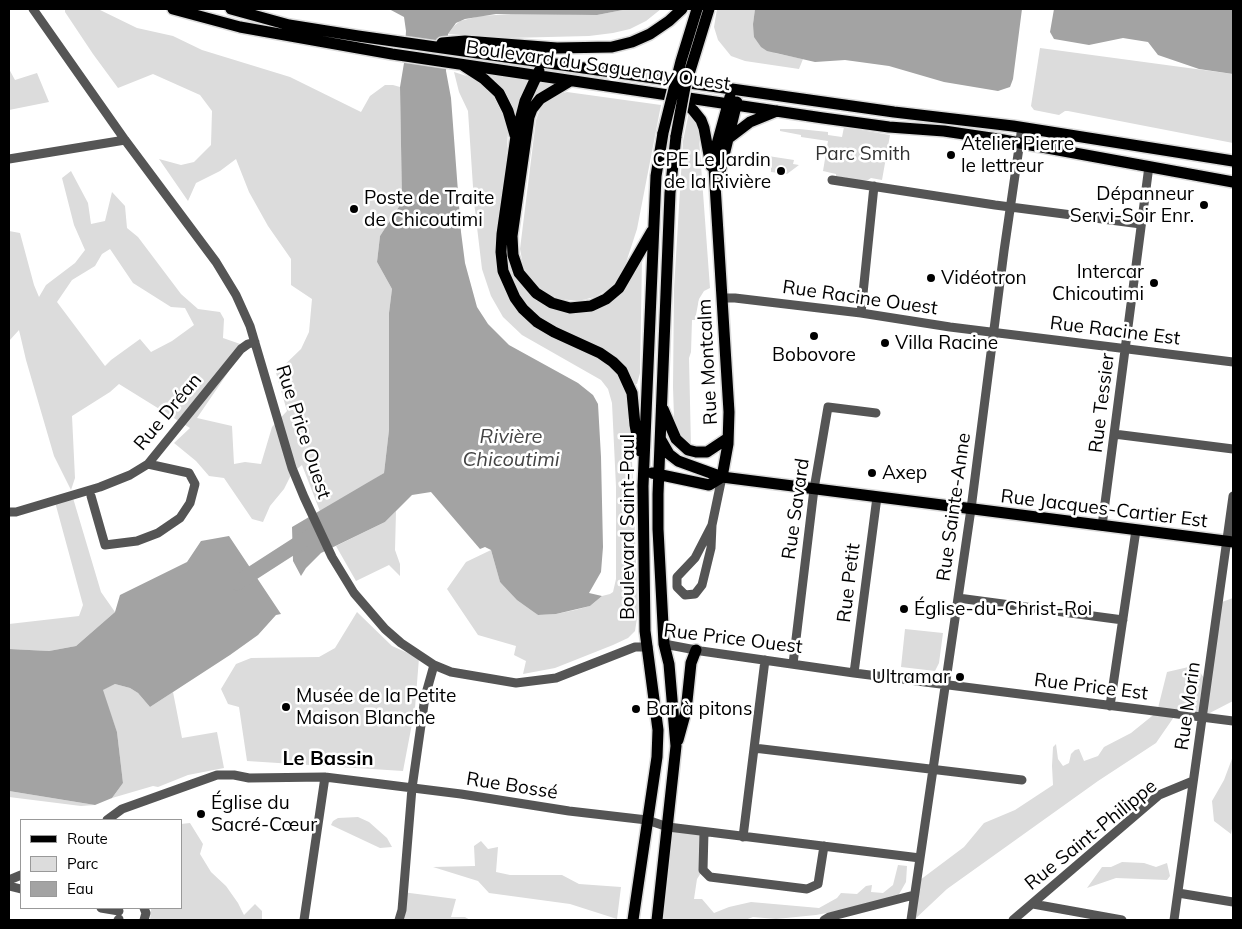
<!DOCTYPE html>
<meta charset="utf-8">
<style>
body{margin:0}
#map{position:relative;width:1242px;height:929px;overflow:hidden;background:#fff;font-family:Mulish,sans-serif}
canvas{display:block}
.frame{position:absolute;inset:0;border:10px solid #000;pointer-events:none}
.legend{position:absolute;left:20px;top:819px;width:162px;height:90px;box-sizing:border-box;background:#fff;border:1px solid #999;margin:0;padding:6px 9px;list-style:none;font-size:15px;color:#000}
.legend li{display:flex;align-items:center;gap:10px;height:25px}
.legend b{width:25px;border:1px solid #999}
</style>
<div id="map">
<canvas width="1242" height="929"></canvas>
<div class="frame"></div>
<ul class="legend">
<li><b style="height:6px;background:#000"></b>Route</li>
<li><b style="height:14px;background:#dcdcdc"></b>Parc</li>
<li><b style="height:14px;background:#a3a3a3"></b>Eau</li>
</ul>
</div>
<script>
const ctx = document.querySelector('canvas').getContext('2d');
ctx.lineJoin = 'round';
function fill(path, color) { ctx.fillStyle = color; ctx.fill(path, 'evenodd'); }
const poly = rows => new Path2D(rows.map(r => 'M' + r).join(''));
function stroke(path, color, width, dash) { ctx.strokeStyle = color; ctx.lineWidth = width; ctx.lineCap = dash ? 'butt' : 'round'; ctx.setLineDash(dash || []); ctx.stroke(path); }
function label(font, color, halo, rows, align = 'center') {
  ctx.font = font + ' Mulish,sans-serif'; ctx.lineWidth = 5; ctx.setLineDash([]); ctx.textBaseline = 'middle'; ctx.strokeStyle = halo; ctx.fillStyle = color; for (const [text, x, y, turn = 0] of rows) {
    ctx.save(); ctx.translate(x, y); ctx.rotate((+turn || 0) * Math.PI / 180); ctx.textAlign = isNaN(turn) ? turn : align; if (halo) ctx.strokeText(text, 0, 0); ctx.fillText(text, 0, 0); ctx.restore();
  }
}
fill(poly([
 [65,9,98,9,137,28,173,36,202,50,290,77,361,112,370,96,385,85,393,85,400,87,402,202,380,236,377,262,392,289,389,313,389,430,384,473,354,492,323,519,302,465,292,473,284,489,270,506,263,522,252,519,224,478,209,476,196,461,174,443,190,428,119,384,110,392,72,416,75,478,71,490,54,456,26,360,19,330,9,341,9,231,20,233,34,285,39,297,46,285,75,263,85,250,74,225,62,178,71,171,88,203,91,224,105,221,112,192,125,206,127,228,138,237,181,294,198,309,220,312,224,319,223,338,246,346,197,418,232,426,234,464,245,462,261,464,272,427,287,411,276,373,301,349,309,332,312,299,291,285,291,259,268,226,249,192,236,159,220,171,196,183,188,201,159,159,181,165,194,162,211,145,212,111,200,95,153,74,118,88,93,54,65,12],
 [110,249,133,283,171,307,185,308,194,325,172,341,151,352,140,339,111,360,105,366,57,302,72,280,95,266,102,254],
 [628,9,661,9,646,21,630,29,613,33,589,36,507,38,448,34,454,26,460,21,480,16,527,13,597,15],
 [717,9,755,9,753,24,775,53,803,59,799,69,745,61,731,56,718,40,714,27],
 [1040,48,1233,74,1233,143,1068,111,1065,111,1059,115,1034,110,1031,106],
 [9,69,15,80,37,73,49,102,9,110],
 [454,72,473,78,488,88,502,105,508,130,500,277,508,296,514,305,609,363,623,381,630,410,638,612,635,631,628,638,613,645,555,668,523,674,526,661,514,655,516,646,478,635,447,589,466,562,491,550,500,582,538,615,556,614,575,610,590,606,602,596,610,594,613,592,616,579,616,487,612,403,608,389,601,380,522,335,503,317,491,296,482,269,474,202,468,111,459,92],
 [492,75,528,81,516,115,507,94,491,76],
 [539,81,553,83,552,86,537,97,508,239,515,277,527,293,535,299,550,308,609,302,623,291,642,259,640,373,637,384,635,384,625,367,561,331,532,312,517,294,507,270,505,254,524,117],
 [567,92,661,105,637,229,622,275,610,288,595,297,578,301,560,299,545,292,533,281,527,273,523,265,520,249,536,120,540,109,547,101,556,95],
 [689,112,697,121,702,137,699,138,710,288,704,291,699,299,695,320,692,320,691,352,689,358,691,447,686,444,676,428,674,418,673,387,674,289,683,141],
 [844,127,890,135,882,180,871,178,868,180,862,181,836,176,836,174,823,171,828,141,801,137,801,135,780,131,780,129,799,129,828,132,828,135,842,137],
 [768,156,794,160,793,164,799,165,787,174,771,172,771,167,767,166],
 [73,498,101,592,115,612,76,646,49,651,9,649,9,624,79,616,83,605,55,502],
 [396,511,395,550,400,564,400,576,389,565,356,581,336,546,385,522],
 [1233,598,1233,701,1202,717,1176,714,1156,743,1098,781,947,889,914,920,920,880,964,847,984,823,1015,810,1053,785,1052,766,1053,747,1056,744,1058,759,1063,766,1069,763,1071,754,1075,750,1079,749,1084,761,1098,756,1104,747,1131,733,1157,712,1167,672,1197,665,1199,671,1207,682,1222,602],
 [357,612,392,646,419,658,415,708,403,771,247,761,239,707,228,704,221,689,236,664,251,658,319,657,335,648],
 [905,629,943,633,939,663,935,671,901,667],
 [115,684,130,688,138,693,150,707,173,692,182,738,217,732,224,768,188,775,158,787,153,786,112,798,123,783,117,732,102,690],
 [1233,756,1233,823,1231,834,1214,821,1212,801,1224,780],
 [9,791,95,805,81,806,9,797],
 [358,817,369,822,387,838,392,847,380,848,331,825,333,821,338,818],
 [190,823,203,844,200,854,211,872,226,886,238,903,244,915,255,904,262,911,262,920,150,920,151,908,181,908,181,824],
 [668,827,704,832,703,870,697,879,694,899,702,899,714,913,729,907,751,902,819,908,837,898,841,893,857,894,866,886,872,885,871,892,883,893,893,885,898,865,907,866,906,882,898,896,864,906,816,915,776,919,753,917,745,920,657,920],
 [481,841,488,849,498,847,496,872,510,875,562,875,579,884,621,887,617,919,570,904,489,893,478,881,433,867,475,866,474,846],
 [1122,862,1144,863,1156,867,1167,863,1170,876,1167,880,1116,878,1087,888,1102,867,1111,867],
 [402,892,456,899,451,917,465,917,470,920,399,920]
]), '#dcdcdc');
fill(poly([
 [389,9,628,9,597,15,496,14,465,19,456,23,448,34,446,71,451,98,461,232,465,263,477,307,488,324,509,345,578,383,593,395,598,404,601,457,603,547,601,572,589,593,602,596,590,606,556,614,538,615,517,600,500,582,491,550,485,547,480,549,431,492,412,495,385,522,321,553,306,568,301,576,293,561,292,527,384,473,389,430,389,313,392,289,377,262,380,236,402,202,400,87,404,63,406,31,404,17],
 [755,9,1022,9,1013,79,1010,87,998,91,944,82,889,66,845,60,815,62,767,51,761,47,754,37,753,24],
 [1054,9,1233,9,1233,74,1199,69,1158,55,1148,42,1123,38,1089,45,1054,39,1050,32],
 [229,536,281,614,276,615,258,635,230,655,150,707,138,693,130,688,115,684,103,690,117,732,123,783,112,798,95,805,9,791,9,649,49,651,76,646,115,612,120,595,187,562,201,541]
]), '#a3a3a3');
stroke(poly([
 [237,583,310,536]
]), '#a3a3a3', 15);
const major = poly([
 [173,9,240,27,392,54,823,118,889,127,944,131,998,139,1233,182],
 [231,9,289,25,358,36,894,112,1013,126,1233,161],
 [442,43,465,41,557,48,612,47,632,42,650,34,669,21,682,9],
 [464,66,484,79,499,93,508,111,515,135],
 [539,71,525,101,516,136,502,234,501,252,503,271,515,298,523,309,537,322,554,332,600,353,613,362,622,371,632,393,635,425,640,451],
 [570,81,540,99,532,109,529,117,512,236,513,255,519,273,536,293,552,303,570,308,591,306,606,299,619,288,652,231],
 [676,97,693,110,701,120,704,128,711,166],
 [729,138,750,122,777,111],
 [719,176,737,102],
 [663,409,676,439,688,450,696,452,707,452,728,438],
 [661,440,669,454,678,461,722,477,1233,542],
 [652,473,709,485,722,477],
 [722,477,728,444,729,412,714,168,717,144,730,97],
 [678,740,686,711,691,663,696,650],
 [633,920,657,757,658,730,645,631,643,486,656,176,663,133],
 [657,920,676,746,669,664,664,644,658,529,658,494,670,193,676,136]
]);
stroke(major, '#dbdbdb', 14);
stroke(poly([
 [33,9,125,140,216,262,236,295,250,326,292,468,304,497,332,557,354,593,385,629,401,643,434,665,451,672,516,683,556,678,635,647,648,647],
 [9,159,125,140],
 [832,180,995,205,1141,224],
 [723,298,735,298,861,313,950,327,1233,362],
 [861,313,874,186],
 [1114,434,1233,449],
 [91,496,105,545,137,541,158,533,180,518,190,503,195,484,189,473,148,464],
 [9,512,16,512,100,487,130,475,148,464,241,349,248,344,255,342],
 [712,525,695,558,677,577,677,587,685,595,695,594,702,585,711,548,712,525,722,477],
 [1102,526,1149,166],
 [958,598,1123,620],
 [664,644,701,651,854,673,1233,721],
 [793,664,814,489,828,407,876,413],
 [854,673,877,497],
 [1110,706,1136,530],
 [754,748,1022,780],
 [107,820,122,809,217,775,234,775,249,778,325,777,461,794,569,811,647,820,668,827,920,858],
 [704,832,703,870,710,877,807,889,818,884,824,846],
 [743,837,765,660],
 [9,880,21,875],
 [9,886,21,889],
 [1178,893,1233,902],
 [1033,904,1122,920],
 [101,908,119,911],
 [118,920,119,919],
 [144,920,146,913,144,908],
 [304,920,325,777],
 [399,920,402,910,412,788,425,697,434,665],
 [824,920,829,917,914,895],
 [911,920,971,509,1004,251,1022,127],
 [1013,920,1159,795,1193,781],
 [1174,920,1233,496]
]), '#555', 9);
stroke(major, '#000', 11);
const majorBridge = poly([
 [663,133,681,61,697,9],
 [676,136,685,87,709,9]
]);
stroke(majorBridge, '#dbdbdb', 14, []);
stroke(majorBridge, '#000', 11);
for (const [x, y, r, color] of [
 [951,155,5,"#000"],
 [781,171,5,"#000"],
 [1204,205,5,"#000"],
 [354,209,5,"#000"],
 [931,278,5,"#000"],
 [1154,283,5,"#000"],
 [814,336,5,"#000"],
 [885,343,5,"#000"],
 [872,473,5,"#000"],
 [904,609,5,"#000"],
 [960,677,5,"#000"],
 [286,707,5,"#000"],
 [636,709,5,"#000"],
 [201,814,5,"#000"]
]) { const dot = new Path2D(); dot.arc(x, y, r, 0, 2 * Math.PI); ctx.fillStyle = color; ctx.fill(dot); stroke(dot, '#fff', 2); }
label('19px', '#000', '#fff', [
 ["Boulevard du Saguenay Ouest",598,66,8],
 ["Rue Racine Ouest",860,298,8],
 ["Rue Racine Est",1115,331,7],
 ["Rue Montcalm",708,362,-93],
 ["Rue Tessier",1102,403,-83],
 ["Rue Dréan",168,412,-50],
 ["Rue Price Ouest",303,432,72],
 ["Rue Sainte-Anne",954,507,-82],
 ["Rue Savard",796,509,-82],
 ["Rue Jacques-Cartier Est",1104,509,7],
 ["Boulevard Saint-Paul",628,527,-90],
 ["Rue Petit",849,583,-83],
 ["Rue Price Ouest",733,639,7],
 ["Rue Price Est",1091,687,7],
 ["Rue Morin",1188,706,-82],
 ["Rue Bossé",512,786,9],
 ["Rue Saint-Philippe",1091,835,-39]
]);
label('19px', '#000', '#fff', [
 ["Atelier Pierre",961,144],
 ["le lettreur",961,166],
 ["CPE Le Jardin",771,160,"right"],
 ["de la Rivière",771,182,"right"],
 ["Dépanneur",1194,194,"right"],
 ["Servi-Soir Enr.",1194,216,"right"],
 ["Poste de Traite",364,198],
 ["de Chicoutimi",364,220],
 ["Intercar",1144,272,"right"],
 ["Chicoutimi",1144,294,"right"],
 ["Vidéotron",941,278],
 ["Villa Racine",895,343],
 ["Bobovore",814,355,"center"],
 ["Axep",882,473],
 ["Église-du-Christ-Roi",914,609],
 ["Ultramar",950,677,"right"],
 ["Musée de la Petite",296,696],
 ["Maison Blanche",296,718],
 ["Bar à pitons",646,709],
 ["Église du",211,803],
 ["Sacré-Cœur",211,825]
], 'left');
label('19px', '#333', '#fff', [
 ["Parc Smith",863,154]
]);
label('italic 20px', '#444', '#fff', [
 ["Rivière",511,437],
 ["Chicoutimi",511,460]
]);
label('bold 20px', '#000', '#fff', [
 ["Le Bassin",328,759]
]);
</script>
